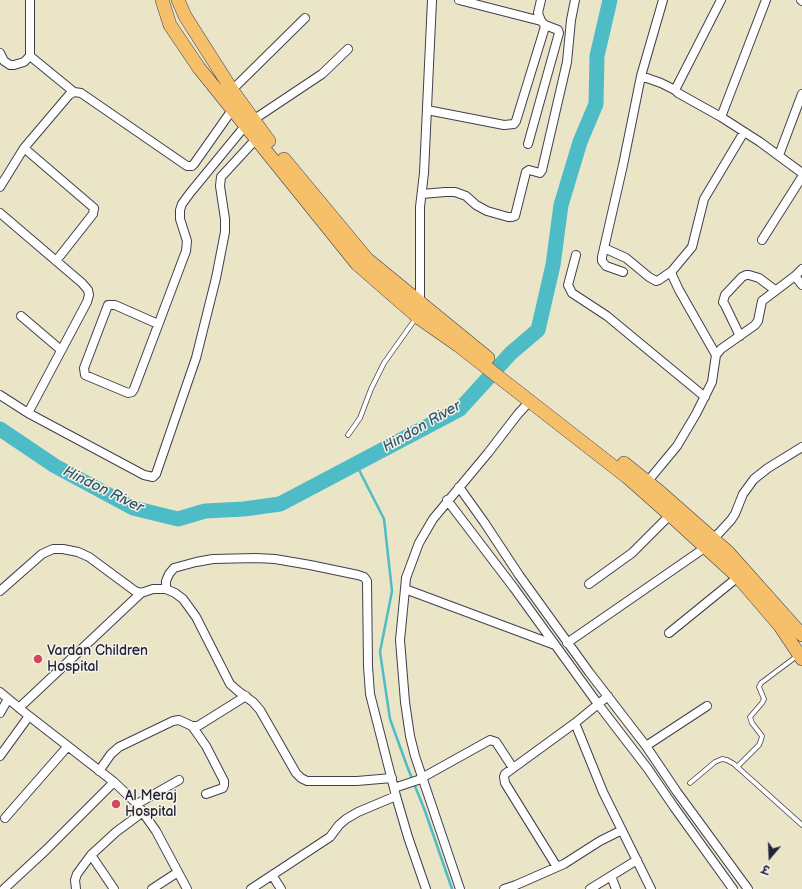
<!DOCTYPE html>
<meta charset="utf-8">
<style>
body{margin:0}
#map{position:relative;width:802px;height:889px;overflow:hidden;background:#ebe5c8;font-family:"Balsamiq Sans","Playpen Sans Deva",sans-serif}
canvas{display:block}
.north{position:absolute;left:750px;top:837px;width:40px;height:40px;-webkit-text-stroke:3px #f7f3e8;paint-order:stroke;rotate:199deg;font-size:11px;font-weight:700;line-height:16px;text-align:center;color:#22223b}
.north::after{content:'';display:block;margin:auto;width:14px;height:18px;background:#22223b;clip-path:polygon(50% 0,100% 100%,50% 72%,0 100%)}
</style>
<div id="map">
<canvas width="802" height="889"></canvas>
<div class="north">उ</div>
</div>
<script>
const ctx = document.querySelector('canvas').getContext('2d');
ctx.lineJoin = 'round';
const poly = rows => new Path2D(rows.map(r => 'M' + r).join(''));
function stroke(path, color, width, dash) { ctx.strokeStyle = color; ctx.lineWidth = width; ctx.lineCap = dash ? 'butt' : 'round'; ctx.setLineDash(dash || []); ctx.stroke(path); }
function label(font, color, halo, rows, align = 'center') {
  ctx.font = font + ' "Balsamiq Sans",sans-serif'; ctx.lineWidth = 3; ctx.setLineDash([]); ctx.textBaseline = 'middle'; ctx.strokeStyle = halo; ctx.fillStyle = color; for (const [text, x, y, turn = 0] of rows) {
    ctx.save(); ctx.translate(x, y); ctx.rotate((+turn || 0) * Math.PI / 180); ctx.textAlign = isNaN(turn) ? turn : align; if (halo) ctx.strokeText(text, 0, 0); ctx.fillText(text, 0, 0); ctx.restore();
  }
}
stroke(poly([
 [356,464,384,519,392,591,380,652,390,719,407,766,425,811,452,889]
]), '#4ebcc7', 2.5);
stroke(poly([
 [0,429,55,466,133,508,178,519,205,511,244,509,280,504,460,409,511,353,538,330,553,265,561,205,580,142,596,104,597,56,610,0]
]), '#4ebcc7', 15);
const lane = poly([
 [348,435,360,418,371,389,384,363,416,318],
 [737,767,759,745,761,740,762,736,752,723,750,717,762,703,764,699,759,687,761,683,797,656],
 [690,783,715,762,722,759,727,760,734,764,802,825]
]);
const street = poly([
 [459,0,541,21],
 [721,0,675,90,678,93,721,117,760,142,802,173],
 [801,0,802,1],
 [0,53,4,61,10,65,14,65,24,62,30,56,30,0],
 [30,56,74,92],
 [641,76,661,83,675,90],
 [232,90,305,18],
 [427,110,504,125,514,124,516,121,544,30,545,25,541,21,538,13,541,0],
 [721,117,766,0],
 [253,120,322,74,348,49],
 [528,144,559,33,558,30,545,25],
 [24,148,94,208,93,214,56,261],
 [779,155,802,94],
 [0,187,24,148,69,95,74,92,81,93,187,166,192,166,194,164,232,110],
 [422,194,445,192,455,192,466,196,476,205,487,211,508,217,512,217,515,216,526,172,529,170,540,173,542,170,567,62,571,20,575,0],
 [0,213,82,283,88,290,89,295,87,302,28,413],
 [762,240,802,177],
 [604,248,626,258,649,277,656,281,659,280,672,271],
 [576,255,568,285,572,293,607,316,705,397],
 [623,272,606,266,602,261,602,257,623,165,641,76,663,0],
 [795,276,802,285],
 [420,305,420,207,424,173,432,0],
 [21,316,61,350],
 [158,324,115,305,108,305,84,368,85,375,128,393,132,392,134,389,186,251,187,241,180,219,180,210,182,204,190,193,245,126],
 [740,336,725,305,723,302,725,295,742,277,746,275,749,275,759,278,775,290],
 [716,355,679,290,672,275,672,271,692,247,704,199,744,132],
 [0,395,28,413,144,475,153,477,156,474,196,358,216,278,225,232,225,219,220,186,221,177,256,139],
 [648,481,677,446,696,414,712,382,716,355,721,349,755,325,758,321,762,301,795,276,802,269],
 [459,487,484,522,519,575,589,672,646,746,677,792,748,889],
 [447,500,514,588,598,704,648,769,674,807,733,889],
 [589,584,632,553,670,515],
 [166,589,166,581,169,574,174,568,196,562,213,559,256,558,275,559,310,565,358,575,364,577,367,581,368,666,370,694,396,796,408,837,426,889],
 [405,589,555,645],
 [0,591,42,554,53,549,63,549,78,552,89,557,135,591,141,593,153,589,166,589,175,593,183,599,196,617,230,684,238,691,253,702,260,710,296,773,301,778,307,781,357,781,392,778],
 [669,633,738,577],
 [567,643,706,547,731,520,735,514,743,494,754,479,768,468,802,447],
 [0,692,29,716,114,782,137,804,156,831,187,889],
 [19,708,141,593],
 [0,713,8,699],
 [575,723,608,696],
 [192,726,206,746,224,781,224,785,223,788,206,794],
 [646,746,707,706],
 [0,756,29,716],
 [99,771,111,754,119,747,173,721,179,720,192,726,198,726,246,696],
 [394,788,418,780,490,740,496,742,513,768],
 [137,804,179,780],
 [5,818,68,746],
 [91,855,114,889],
 [557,867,505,783,504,777,505,774,575,723,603,792,651,889],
 [272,875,281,889],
 [611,876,616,889],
 [4,889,46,850,114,782],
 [76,889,75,880,77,874,91,855,116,832,143,812],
 [152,889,178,872],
 [251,889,330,837,339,825,346,819,358,812,396,796],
 [460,889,415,756,410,736,405,702,400,640,405,589,406,578,419,543,433,519,488,453,518,414,530,401],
 [504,889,516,885,564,864,600,841,622,830],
 [590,889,637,860]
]);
const primary = poly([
 [162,0,170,25,199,68,357,264,419,318,459,346,627,477,670,515,738,577,780,626,802,659],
 [178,0,185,16,232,90,269,141],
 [284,159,367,259,488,358],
 [624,463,660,492,728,552,802,635]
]);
stroke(lane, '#403f50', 5.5);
stroke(street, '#403f50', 10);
stroke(primary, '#403f50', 14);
stroke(lane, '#fff', 4);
stroke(street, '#fff', 8);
stroke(primary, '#f6c06b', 13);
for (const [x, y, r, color] of [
 [38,659,5,"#d1495b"],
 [116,804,5,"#d1495b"]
]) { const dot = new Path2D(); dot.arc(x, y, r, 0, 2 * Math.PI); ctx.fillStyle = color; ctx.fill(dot); stroke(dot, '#f7f3e8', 1.5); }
label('14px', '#22223b', '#f7f3e8', [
 ["Vardan Children",47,651],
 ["Hospital",47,667],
 ["Al Meraj",125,796],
 ["Hospital",125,812]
], 'left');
label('italic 15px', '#31586c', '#f7f3e8', [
 ["Hindon River",422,427,-30],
 ["Hindon River",103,490,26]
]);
</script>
